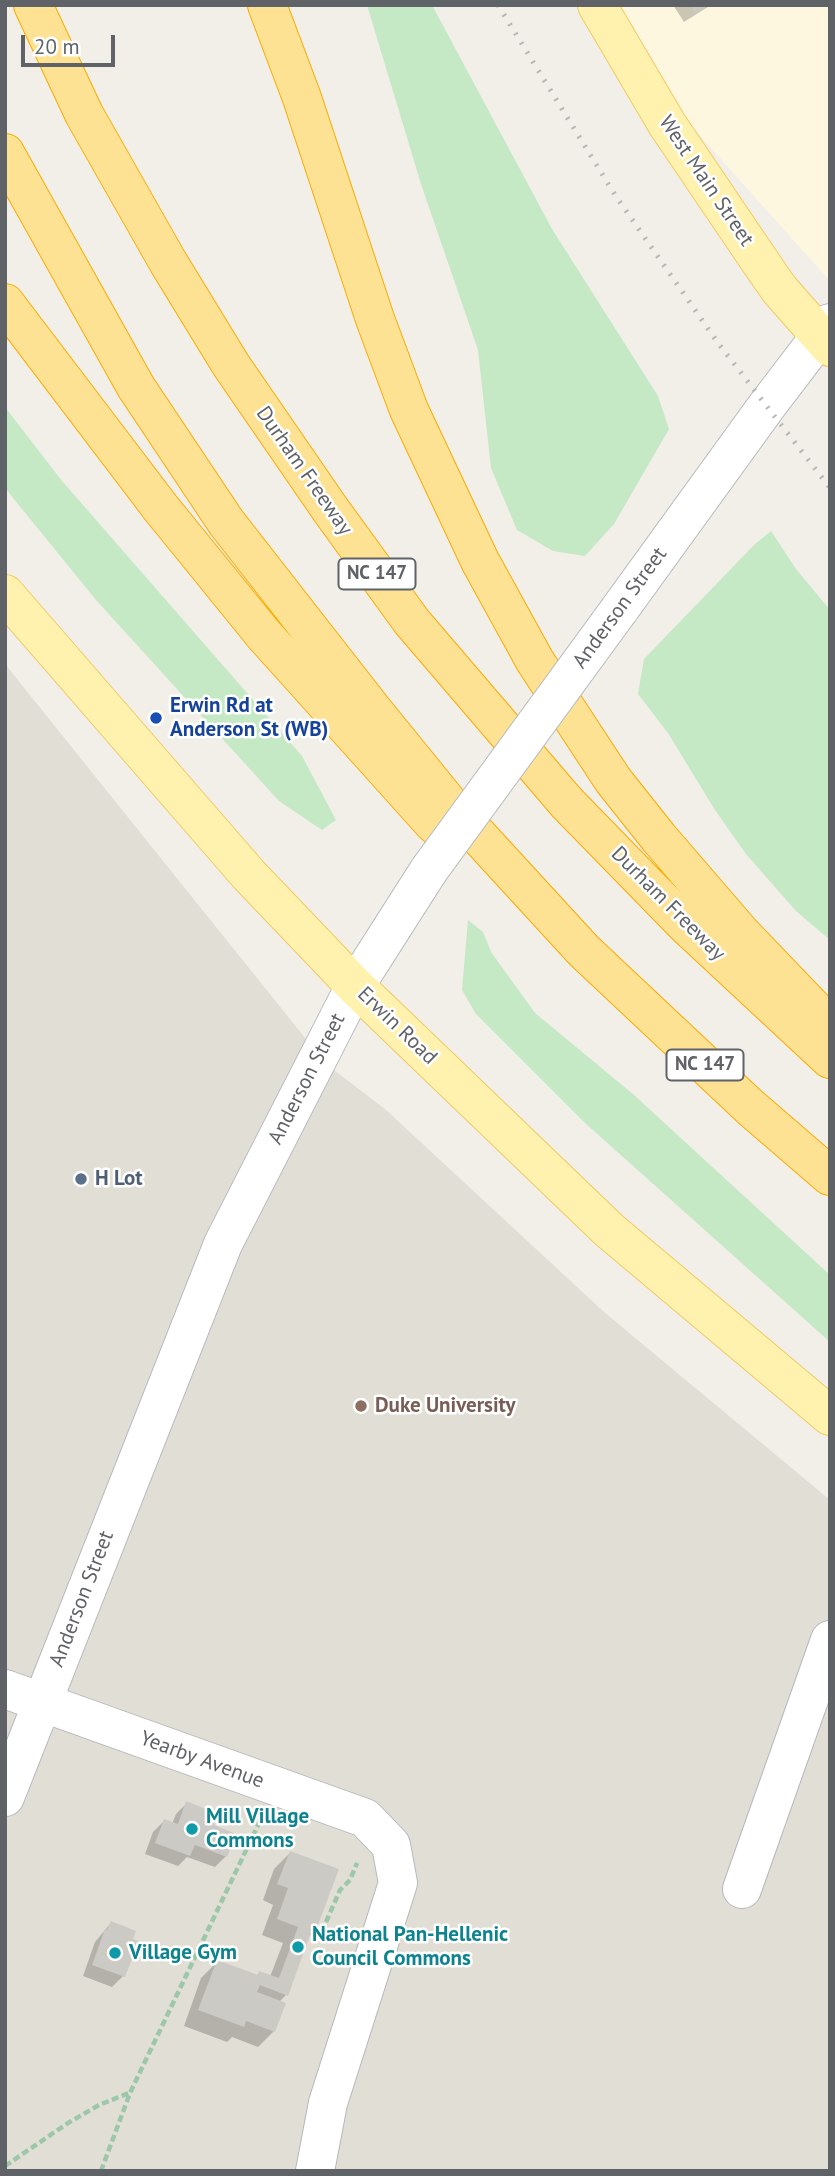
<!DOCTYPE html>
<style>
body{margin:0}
#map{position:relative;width:835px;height:2176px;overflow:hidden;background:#f1efe8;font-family:"PT Sans",sans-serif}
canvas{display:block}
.frame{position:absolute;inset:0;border:7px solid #5f6368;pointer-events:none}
.scale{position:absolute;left:21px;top:35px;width:94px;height:32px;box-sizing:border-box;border:4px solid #5f6368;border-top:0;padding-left:9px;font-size:21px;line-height:24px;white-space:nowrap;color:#5f6368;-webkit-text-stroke:5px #fff;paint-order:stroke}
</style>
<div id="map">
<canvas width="835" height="2176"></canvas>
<div class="frame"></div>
<div class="scale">20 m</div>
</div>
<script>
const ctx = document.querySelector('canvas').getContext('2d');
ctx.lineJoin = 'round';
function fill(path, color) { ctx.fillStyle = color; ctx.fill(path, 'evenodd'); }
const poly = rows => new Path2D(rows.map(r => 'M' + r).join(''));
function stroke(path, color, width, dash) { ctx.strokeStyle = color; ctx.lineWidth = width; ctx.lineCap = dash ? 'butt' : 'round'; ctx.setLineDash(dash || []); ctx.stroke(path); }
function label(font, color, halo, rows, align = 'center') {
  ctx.font = font + ' "PT Sans",sans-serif'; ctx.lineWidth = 5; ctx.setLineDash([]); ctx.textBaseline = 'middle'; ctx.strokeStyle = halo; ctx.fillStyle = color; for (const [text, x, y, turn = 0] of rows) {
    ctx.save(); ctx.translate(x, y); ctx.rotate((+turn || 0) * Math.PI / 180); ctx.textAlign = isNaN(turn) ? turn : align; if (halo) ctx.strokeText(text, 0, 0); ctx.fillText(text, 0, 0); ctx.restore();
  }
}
fill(poly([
 [601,5,830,5,830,281,627,54]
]), '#fef7e0');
fill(poly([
 [5,664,326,1064,385,1109,604,1312,830,1500,830,2171,5,2171]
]), '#e1ded6');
fill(poly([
 [367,5,432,5,552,229,658,396,669,429,614,524,585,556,553,551,517,530,491,468,478,350,421,184],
 [5,407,62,481,302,756,336,820,322,830,279,801,96,600,5,488],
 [771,531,796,569,830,610,830,940,796,911,746,854,715,810,668,733,638,694,644,659,754,545],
 [468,920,483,932,491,952,535,1013,634,1095,830,1275,830,1342,585,1123,476,1014,462,990]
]), '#c5e8c5');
fill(poly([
 [673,5,711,5,684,22],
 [187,1803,212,1826,226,1856,215,1867,187,1857,178,1866,145,1854,153,1832,164,1821,172,1824,176,1814],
 [290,1853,313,1932,307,1939,286,1995,279,2002,274,2031,258,2047,232,2037,227,2042,184,2026,201,1978,217,1962,256,1976,259,1973,270,1977,283,1943,262,1935,273,1905,263,1900,274,1869],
 [111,1923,123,1976,112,1987,83,1976,95,1942]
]), '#0003');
fill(poly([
 [690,5,707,5,695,13],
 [186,1801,218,1814,214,1825,236,1834,227,1857,195,1845,190,1856,155,1843,164,1819,178,1824],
 [290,1851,339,1869,315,1933,311,1932,288,1996,260,1985,257,1992,286,2003,275,2032,246,2021,244,2027,198,2010,217,1960,258,1975,259,1971,279,1978,298,1927,277,1919,288,1888,277,1884],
 [111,1921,136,1931,133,1939,139,1941,125,1977,92,1965,105,1929,107,1930]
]), '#cccac5');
const minor = poly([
 [619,610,766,407,830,323],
 [5,1689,365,1818,391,1845,398,1883,328,2103,315,2171],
 [5,1797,223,1244,355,986,429,870],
 [742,1889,830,1640]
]);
const major = poly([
 [597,5,667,124,759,260,779,289,830,347],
 [5,594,249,875,355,986,609,1230,830,1416]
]);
const highway = poly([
 [33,5,84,114,168,262,231,365,330,509,412,622,567,803,685,924,830,1059],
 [267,5,302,98,375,319,409,410,480,561,535,661,613,780,659,838,740,932,830,1026],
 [5,153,136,387,226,522,372,709,450,805,584,951,750,1107,830,1176],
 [5,303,160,507,264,635,433,823,446,834]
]);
stroke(minor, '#b5b8bc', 40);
stroke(major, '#f2c960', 40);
stroke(highway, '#f9ab00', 40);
stroke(poly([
 [326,1922,340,1890,350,1880,357,1863],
 [5,2166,68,2123,99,2105,129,2093],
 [101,2171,130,2093,261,1819]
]), '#9cc7a9', 4.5, [7, 3.5]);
stroke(minor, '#fff', 38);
stroke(major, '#fff2af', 38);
stroke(highway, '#fde293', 38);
stroke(poly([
 [498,5,615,195,718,343,830,488]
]), '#b6b7b8', 5, [2, 9]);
const minorBridge = poly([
 [429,870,619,610]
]);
stroke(minorBridge, '#b5b8bc', 40, []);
stroke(minorBridge, '#fff', 38);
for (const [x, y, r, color] of [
 [156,718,7,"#1a4fb4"],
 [81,1179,7,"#5c6f8a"],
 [361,1406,7,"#8d6e63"],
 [192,1829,7,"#0f9aa8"],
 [298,1947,7,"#0f9aa8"],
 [115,1953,7,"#0f9aa8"]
]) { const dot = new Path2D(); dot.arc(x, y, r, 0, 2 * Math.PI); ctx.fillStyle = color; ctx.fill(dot); stroke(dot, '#fff', 2.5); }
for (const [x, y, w] of [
 [377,574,77],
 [705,1065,77]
]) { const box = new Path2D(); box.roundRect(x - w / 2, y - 15.5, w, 31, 5); ctx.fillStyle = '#fff'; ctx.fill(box); stroke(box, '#5f6368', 2); }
label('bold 19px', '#5f6368', null, [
 ["NC 147",377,574],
 ["NC 147",705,1065]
]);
label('21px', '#5f6368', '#fff', [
 ["West Main Street",706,181,56],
 ["Durham Freeway",304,471,55],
 ["Anderson Street",620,608,-54],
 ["Durham Freeway",668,904,45],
 ["Erwin Road",397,1026,44],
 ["Anderson Street",307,1079,-63],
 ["Anderson Street",82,1599,-69],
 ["Yearby Avenue",202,1760,20]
]);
label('bold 21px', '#164399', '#fff', [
 ["Erwin Rd at",170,706],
 ["Anderson St (WB)",170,730]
], 'left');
label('bold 21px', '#4e5e75', '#fff', [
 ["H Lot",95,1179]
], 'left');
label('bold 21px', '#785e54', '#fff', [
 ["Duke University",375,1406]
], 'left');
label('bold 21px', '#0d838f', '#fff', [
 ["Mill Village",206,1817],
 ["Commons",206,1841],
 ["National Pan-Hellenic",312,1935],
 ["Council Commons",312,1959],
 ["Village Gym",129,1953]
], 'left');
</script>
